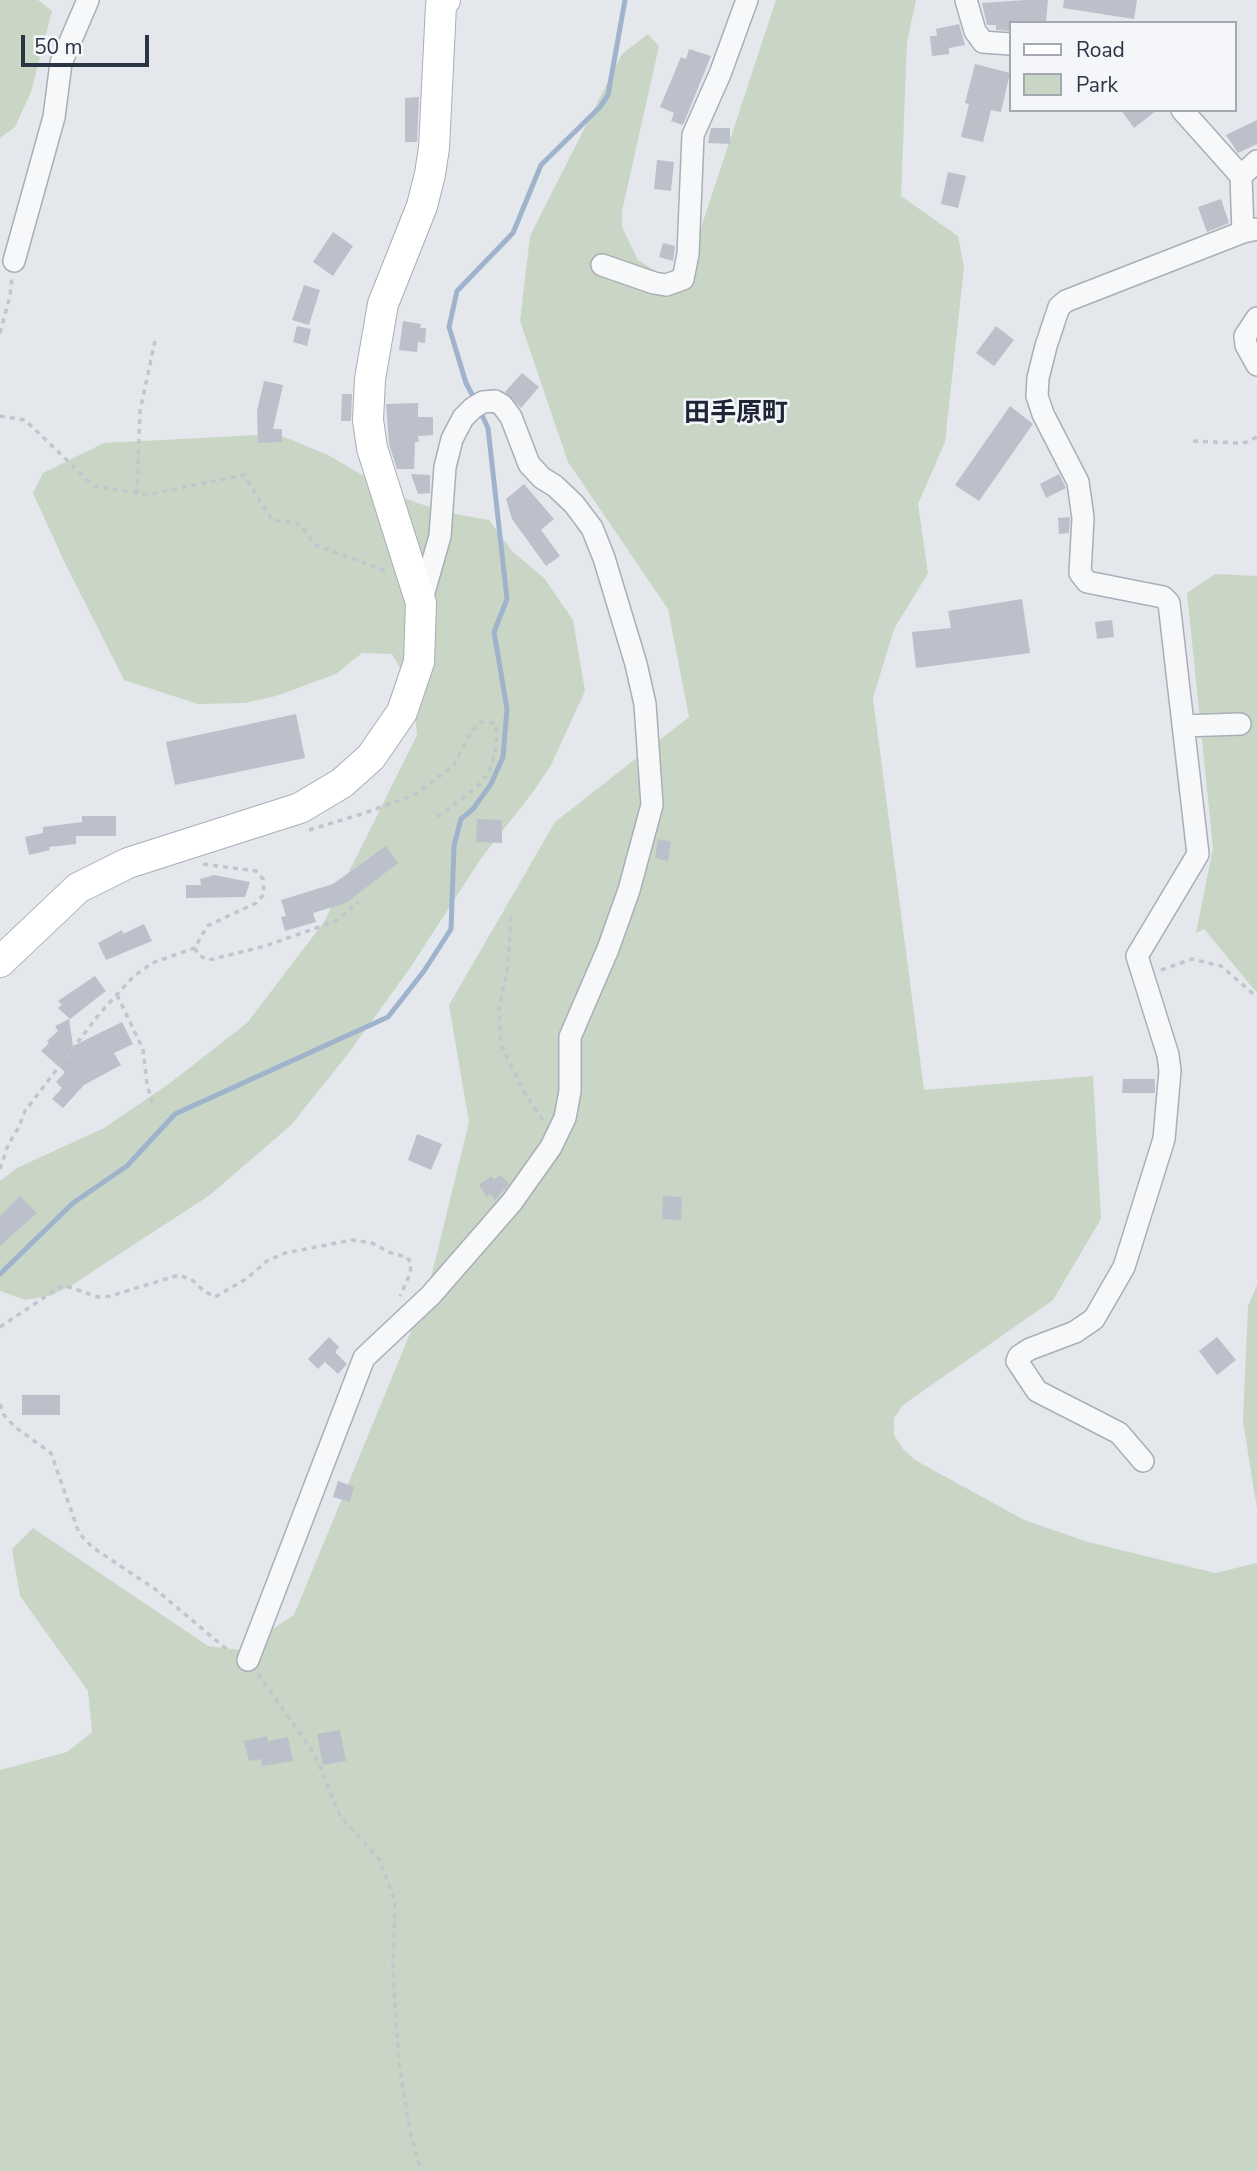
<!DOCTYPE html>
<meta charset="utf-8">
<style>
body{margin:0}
#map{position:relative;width:1257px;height:2171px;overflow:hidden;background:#e4e7ec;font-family:"Nunito Sans",sans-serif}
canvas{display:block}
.legend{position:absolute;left:1009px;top:21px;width:228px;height:91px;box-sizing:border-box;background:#f4f6f9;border:2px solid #a4a8b1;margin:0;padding:9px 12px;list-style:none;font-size:21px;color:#2b3445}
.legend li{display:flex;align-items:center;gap:14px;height:35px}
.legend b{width:35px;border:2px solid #a4a8b1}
.scale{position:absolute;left:21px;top:35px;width:128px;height:32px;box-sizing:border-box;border:4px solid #2b3445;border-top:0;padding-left:9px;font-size:21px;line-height:24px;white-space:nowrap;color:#2b3445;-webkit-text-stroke:5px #f4f6f9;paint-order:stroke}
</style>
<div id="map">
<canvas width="1257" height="2171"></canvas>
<ul class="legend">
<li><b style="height:9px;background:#fff"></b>Road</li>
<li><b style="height:19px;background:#c9d6c5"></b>Park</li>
</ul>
<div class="scale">50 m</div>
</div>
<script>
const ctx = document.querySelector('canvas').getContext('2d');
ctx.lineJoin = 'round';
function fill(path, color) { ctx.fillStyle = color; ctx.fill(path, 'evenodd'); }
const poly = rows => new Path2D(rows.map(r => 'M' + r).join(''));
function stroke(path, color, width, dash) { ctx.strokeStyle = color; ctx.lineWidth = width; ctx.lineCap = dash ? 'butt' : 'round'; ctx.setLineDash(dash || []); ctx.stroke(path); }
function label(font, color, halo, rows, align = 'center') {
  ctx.font = font + ' "Nunito Sans","Noto Sans JP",sans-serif'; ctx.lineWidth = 5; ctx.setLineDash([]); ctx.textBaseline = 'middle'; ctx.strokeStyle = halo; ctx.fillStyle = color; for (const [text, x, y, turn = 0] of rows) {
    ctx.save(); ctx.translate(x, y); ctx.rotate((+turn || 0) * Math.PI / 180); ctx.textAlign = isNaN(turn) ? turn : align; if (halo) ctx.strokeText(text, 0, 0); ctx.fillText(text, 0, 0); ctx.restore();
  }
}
fill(poly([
 [0,0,38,0,52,11,31,92,15,127,0,138],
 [776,0,916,0,907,42,901,196,958,236,964,267,945,442,918,504,928,573,894,629,873,698,924,1090,1093,1076,1101,1219,1053,1300,903,1405,894,1418,894,1435,903,1449,915,1460,1024,1520,1088,1542,1215,1573,1257,1563,1257,2171,0,2171,0,1770,67,1752,92,1732,88,1691,20,1596,12,1549,33,1528,208,1646,241,1650,294,1615,428,1290,469,1122,449,1005,555,822,689,717,668,609,568,462,520,321,530,236,622,54,648,34,659,46,622,211,622,227,638,260,668,279,700,231],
 [277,434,328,455,398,496,444,512,489,520,512,551,544,578,573,620,585,691,551,765,533,792,482,857,410,968,348,1054,291,1125,210,1195,72,1285,52,1295,26,1300,0,1291,0,1181,17,1168,104,1128,170,1083,247,1023,324,922,417,735,412,689,392,654,362,653,336,674,276,696,245,703,198,704,124,680,63,559,33,493,43,473,104,443],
 [1215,574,1257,576,1257,993,1204,929,1196,933,1213,848,1187,593],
 [1257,1285,1257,1509,1243,1421,1248,1306]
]), '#c9d6c5');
stroke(poly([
 [475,400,466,383,449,327,457,291,513,233,541,165,600,107,608,95,625,0],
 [0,1274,73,1203,127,1166,175,1114,388,1017,424,971,451,929,454,846,461,819,473,809,491,784,503,757,507,709,494,632,507,599,488,428,479,409]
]), '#9fb4cc', 5);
fill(poly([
 [1026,0,1048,0,1046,23,1010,23,1010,31,996,30,996,25,987,25,982,3],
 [1064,0,1137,0,1134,19,1063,8],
 [959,24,965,45,949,48,949,54,932,56,930,36,937,36,936,29],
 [689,49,711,56,683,125,671,121,674,113,660,107,681,57,686,59],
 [975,64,1010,73,1001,112,991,110,983,142,961,137,969,104,965,103],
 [419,97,417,142,405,142,405,98],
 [1121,110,1157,110,1134,128],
 [1257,120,1257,144,1238,153,1226,135],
 [711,128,730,128,730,144,708,143],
 [657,160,674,162,671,191,654,189],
 [948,172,966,176,958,208,941,204],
 [1221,199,1229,223,1207,232,1198,207],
 [333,232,353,246,333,276,313,262],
 [663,243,675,246,673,261,659,257],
 [304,285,320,290,309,325,292,320],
 [403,321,421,324,420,328,426,328,425,343,418,342,417,352,399,350],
 [297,326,311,329,307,346,293,342],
 [996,326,1014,340,994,366,976,353],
 [522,373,539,387,521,408,505,392],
 [264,381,283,385,273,429,282,429,282,442,258,443,257,411],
 [342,394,352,394,351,421,341,421],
 [418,403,418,417,433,417,433,435,418,436,419,442,415,442,414,469,397,469,389,444,386,404],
 [1010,406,1033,424,979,501,955,485],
 [411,474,430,475,430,493,418,494],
 [1059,474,1066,488,1046,498,1040,484],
 [524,484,554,519,541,530,560,556,546,566,512,519,506,499],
 [1070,517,1069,533,1059,534,1058,518],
 [1022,599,1030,653,916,668,912,632,951,628,948,611],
 [1112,620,1114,637,1097,639,1095,622],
 [296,714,305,758,175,785,166,742],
 [82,816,116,816,116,836,76,836,76,844,49,847,50,850,29,855,25,837,43,833,43,827,82,822],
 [477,819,502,820,502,843,476,842],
 [658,839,671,842,668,861,655,858],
 [386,846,398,863,346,903,313,913,316,922,285,931,281,917,286,916,281,900,333,884],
 [214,875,250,882,245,897,186,898,186,885,201,885,200,879],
 [144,924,152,941,106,960,98,943,122,930,123,934],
 [95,976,106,991,70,1019,58,1008,62,1005,58,1001],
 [69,1019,73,1046,122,1022,133,1044,114,1053,121,1065,84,1085,63,1108,52,1099,62,1088,56,1082,65,1072,41,1051,49,1043,47,1041,58,1031,55,1026],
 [1123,1079,1155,1079,1155,1093,1122,1093],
 [417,1134,442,1144,431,1170,408,1160],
 [501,1175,509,1184,495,1200,490,1194,487,1197,479,1185,491,1176,494,1179],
 [20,1196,37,1213,0,1246,0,1216],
 [663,1196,682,1197,681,1220,662,1219],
 [329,1337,339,1347,335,1352,347,1364,338,1374,325,1362,318,1369,308,1359],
 [1217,1337,1236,1360,1217,1375,1199,1351],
 [22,1395,60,1395,60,1415,22,1415],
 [338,1481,354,1487,350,1502,333,1497],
 [340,1730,346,1761,323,1765,317,1734],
 [267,1736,268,1741,288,1737,293,1761,262,1766,261,1759,249,1761,244,1741]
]), '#bbc0ca');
const street = poly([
 [966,0,975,31,983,42,1010,44],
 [1182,110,1241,176,1243,232],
 [1241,176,1257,161],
 [14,261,54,117,61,63,88,0],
 [602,265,654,283,666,285,683,279,688,254,693,135,720,74,747,0],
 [1257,318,1245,336,1246,345,1257,365],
 [1183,726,1240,724],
 [1143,1461,1119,1433,1037,1391,1017,1361,1019,1356,1030,1349,1075,1332,1094,1319,1124,1267,1164,1139,1170,1071,1168,1055,1137,956,1198,854,1169,603,1163,597,1087,582,1080,573,1083,518,1078,482,1043,414,1037,396,1038,378,1046,346,1059,307,1066,301,1243,232,1257,229],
 [248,1660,364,1358,431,1295,512,1202,551,1147,565,1118,570,1091,570,1037,608,949,629,890,652,805,645,704,636,664,604,558,592,528,574,504,555,486,542,478,529,464,511,417,502,405,495,401,483,402,473,408,463,418,452,439,445,467,440,536,421,603]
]);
const secondary = poly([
 [0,962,78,888,128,863,300,808,342,783,371,757,402,712,419,662,421,603,372,448,368,420,370,379,383,304,422,206,430,174,434,148,441,5,445,0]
]);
stroke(street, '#a9aeb7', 24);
stroke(secondary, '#a9aeb7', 32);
stroke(poly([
 [0,333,10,296,12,277],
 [0,416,25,420,94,486,147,495,244,475,272,520,300,524,315,545,389,572],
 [1193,441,1237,443,1247,442,1257,437],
 [137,494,140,411,155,341],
 [309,830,365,813,416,794,453,766,472,731,482,722,495,723,497,734,495,753,489,773,478,786,435,819],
 [511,917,508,966,499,1009,501,1045,524,1092,544,1122],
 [195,948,198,955,209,960,265,946,336,921,358,902],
 [1161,970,1192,959,1221,966,1257,997],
 [117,995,143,1049,147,1085,153,1104],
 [0,1169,8,1145,19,1127,25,1111,100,1013,134,976,152,963,195,948,207,926,256,903,264,894,263,879,256,871,202,864],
 [0,1327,63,1285,98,1297,110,1296,179,1275,192,1280,204,1291,215,1297,246,1279,267,1261,285,1253,352,1240,372,1243,391,1253,407,1257,411,1263,410,1274,400,1296],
 [0,1404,4,1415,15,1427,51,1453,79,1533,92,1547,155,1589,231,1653],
 [258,1674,315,1755,340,1816,379,1859,395,1901,393,1973,399,2063,410,2132,421,2171]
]), '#c2c5cb', 3.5, [5, 5]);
stroke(street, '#f7f8fa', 21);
stroke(secondary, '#fff', 30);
label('bold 26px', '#1d2536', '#f4f6f9', [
 ["田手原町",736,415]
]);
</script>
